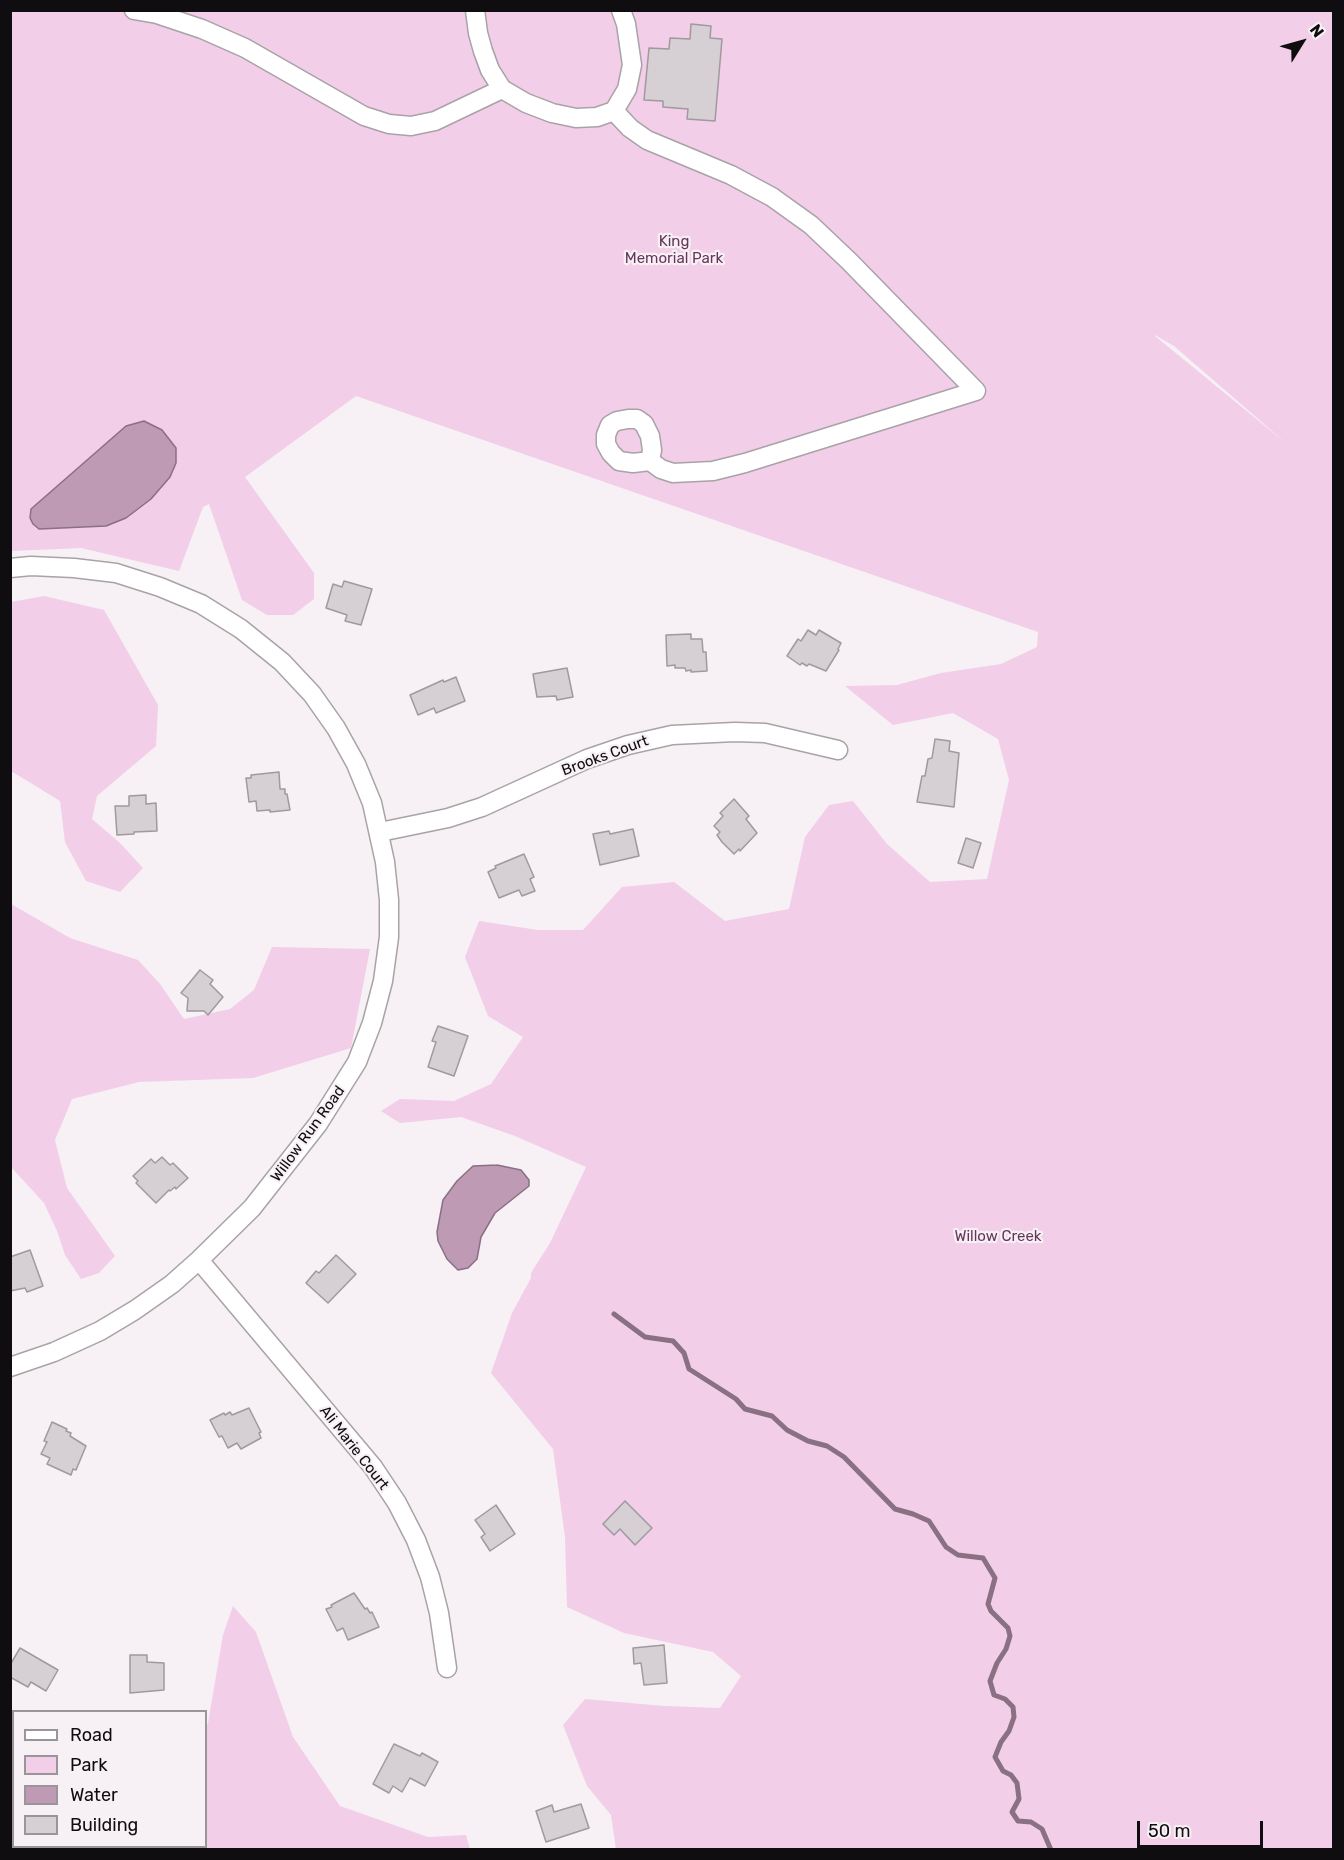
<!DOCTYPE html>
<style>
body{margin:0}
#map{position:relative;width:1344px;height:1860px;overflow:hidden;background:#f7f0f5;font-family:Rubik,sans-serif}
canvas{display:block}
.frame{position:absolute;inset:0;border:12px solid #0f0d0f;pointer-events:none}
.legend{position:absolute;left:12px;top:1710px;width:195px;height:138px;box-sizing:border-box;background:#f7f0f5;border:2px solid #9a9599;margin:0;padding:8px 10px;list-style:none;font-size:18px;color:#0f0d0f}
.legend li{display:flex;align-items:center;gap:12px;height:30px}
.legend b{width:30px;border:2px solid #9a9599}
.north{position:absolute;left:1272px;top:12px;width:60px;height:60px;-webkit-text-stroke:4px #f7f0f5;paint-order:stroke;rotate:53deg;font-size:16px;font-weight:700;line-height:24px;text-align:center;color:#0f0d0f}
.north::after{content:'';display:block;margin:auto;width:21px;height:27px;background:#0f0d0f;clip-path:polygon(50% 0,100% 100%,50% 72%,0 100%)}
.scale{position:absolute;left:1137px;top:1821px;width:126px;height:27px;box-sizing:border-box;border:3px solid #0f0d0f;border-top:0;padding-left:8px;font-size:18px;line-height:21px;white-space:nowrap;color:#0f0d0f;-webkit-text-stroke:4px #f7f0f5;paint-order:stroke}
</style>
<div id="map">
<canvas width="1344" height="1860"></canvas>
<div class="frame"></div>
<ul class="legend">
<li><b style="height:8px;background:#fff"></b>Road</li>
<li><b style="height:16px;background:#f2cee9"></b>Park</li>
<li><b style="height:16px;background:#be9ab5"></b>Water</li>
<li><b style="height:16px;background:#d6cfd4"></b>Building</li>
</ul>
<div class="north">N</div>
<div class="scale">50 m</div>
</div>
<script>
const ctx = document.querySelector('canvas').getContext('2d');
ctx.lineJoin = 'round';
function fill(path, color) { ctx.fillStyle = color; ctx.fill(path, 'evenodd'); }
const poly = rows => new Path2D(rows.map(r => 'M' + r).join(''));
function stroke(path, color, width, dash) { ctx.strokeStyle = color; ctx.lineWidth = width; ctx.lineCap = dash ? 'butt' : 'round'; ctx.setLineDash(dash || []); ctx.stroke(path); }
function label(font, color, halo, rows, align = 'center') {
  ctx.font = font + ' Rubik,sans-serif'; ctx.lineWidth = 4.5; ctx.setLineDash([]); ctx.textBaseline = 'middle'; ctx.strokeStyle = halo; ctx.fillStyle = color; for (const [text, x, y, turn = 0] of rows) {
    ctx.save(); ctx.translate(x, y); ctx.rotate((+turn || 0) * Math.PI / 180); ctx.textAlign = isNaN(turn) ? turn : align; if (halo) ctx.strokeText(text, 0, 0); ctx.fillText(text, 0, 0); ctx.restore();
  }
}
fill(poly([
 [10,11,1333,11,1333,1849,616,1849,611,1815,587,1786,563,1725,585,1699,664,1706,720,1708,741,1676,713,1652,624,1633,567,1607,565,1537,553,1449,491,1373,512,1313,531,1278,531,1273,550,1243,586,1167,515,1136,461,1117,400,1123,381,1111,400,1099,454,1101,491,1084,523,1037,488,1016,465,957,479,921,538,930,583,930,622,887,674,882,725,921,789,909,805,837,829,805,853,801,887,844,930,882,987,879,1009,780,998,739,953,713,893,725,845,686,897,685,941,673,1001,664,1037,647,1038,632,356,396,245,477,314,573,314,599,293,615,267,615,242,600,209,504,203,507,179,571,81,548,11,551],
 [1155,335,1174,346,1287,444,1155,336],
 [44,596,104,610,158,705,156,746,97,796,92,819,120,843,143,868,120,892,86,881,65,842,60,801,11,771,11,602],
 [11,904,70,938,138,960,160,984,184,1019,230,1009,254,990,272,947,370,949,351,1048,253,1078,139,1082,72,1099,55,1140,67,1188,115,1256,99,1273,81,1279,65,1255,57,1231,44,1203,11,1167],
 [233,1606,256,1632,293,1737,340,1806,428,1837,466,1835,470,1849,11,1849,11,1768,14,1776,14,1846,206,1846,206,1727,208,1723,223,1635]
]), '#f2cee9');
const water = poly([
 [144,421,162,430,176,448,176,463,170,477,151,499,126,518,106,526,39,529,33,524,30,518,31,509,126,426,144,421],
 [497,1165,521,1170,529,1180,529,1186,495,1213,481,1237,477,1259,468,1268,458,1270,447,1259,438,1241,437,1232,443,1200,457,1181,473,1166,497,1165]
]);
fill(water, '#be9ab5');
stroke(water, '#8a7083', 1.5);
stroke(poly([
 [614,1314,645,1337,673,1341,684,1353,689,1369,736,1399,745,1409,772,1416,787,1430,808,1441,827,1446,844,1457,895,1509,913,1514,929,1521,946,1547,958,1555,983,1558,995,1578,988,1604,991,1611,1008,1628,1010,1636,1006,1649,997,1663,990,1681,994,1695,1005,1699,1013,1707,1014,1717,1009,1731,1001,1742,995,1757,1003,1771,1011,1775,1017,1783,1019,1799,1012,1812,1018,1821,1031,1822,1042,1829,1051,1850]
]), '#8a7083', 5);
const building = poly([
 [691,24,711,26,710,38,722,39,715,121,687,119,688,109,663,107,663,101,644,100,649,48,669,49,670,38,690,39,691,24],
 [344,581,372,589,361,625,345,621,347,615,326,608,333,584,342,587,344,581],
 [808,630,816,635,819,630,841,643,838,649,839,650,826,671,809,664,807,666,802,663,800,665,787,656,798,639,801,641,808,630],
 [691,634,691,639,702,639,703,652,706,652,707,671,691,672,691,670,686,671,685,668,675,668,675,665,667,666,666,635,691,634],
 [567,668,573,697,557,700,556,696,537,697,533,674,567,668],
 [456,677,465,701,436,713,434,708,418,715,410,695,443,680,444,682,456,677],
 [935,739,950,741,949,751,959,753,954,807,917,802,922,776,925,776,928,759,932,758,935,739],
 [279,772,280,789,285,789,285,794,287,794,290,810,270,812,270,810,257,811,256,801,249,802,246,778,251,778,251,775,279,772],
 [146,795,146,804,156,803,157,831,134,832,134,834,117,835,115,806,129,806,129,796,146,795],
 [734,799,749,816,746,819,757,833,740,851,739,849,734,854,722,842,717,835,720,832,714,826,723,816,720,813,734,799],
 [633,829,639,856,600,865,593,834,609,831,610,834,633,829],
 [966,838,981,843,973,868,958,863,966,838],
 [524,854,534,877,530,879,535,891,522,896,519,890,499,898,488,872,496,868,495,866,524,854],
 [200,970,213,980,210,984,223,997,208,1015,204,1011,187,1011,188,998,181,993,200,970],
 [438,1026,468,1036,454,1076,428,1067,436,1042,432,1041,438,1026],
 [162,1157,170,1165,173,1163,188,1178,176,1189,175,1187,170,1191,169,1190,156,1203,136,1183,138,1181,133,1176,151,1159,155,1163,162,1157],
 [30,1250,43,1286,27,1292,25,1288,10,1291,10,1257,30,1250],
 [336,1255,356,1274,328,1303,306,1283,316,1271,319,1273,336,1255],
 [249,1408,261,1432,259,1433,261,1438,241,1449,237,1443,228,1448,222,1436,219,1437,210,1420,224,1413,225,1415,230,1412,232,1415,249,1408],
 [52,1422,67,1429,66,1431,71,1433,70,1436,86,1446,76,1470,73,1469,71,1475,47,1464,50,1458,41,1454,47,1442,44,1441,52,1422],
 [625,1501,652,1528,635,1545,620,1529,614,1535,603,1524,625,1501],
 [496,1505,515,1534,490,1551,481,1537,485,1534,475,1520,496,1505],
 [354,1593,365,1609,367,1608,370,1613,372,1612,379,1627,348,1640,343,1628,337,1631,326,1609,332,1607,331,1605,354,1593],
 [664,1645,667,1683,644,1685,641,1663,634,1664,633,1648,664,1645],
 [20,1648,58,1670,46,1691,31,1682,28,1687,10,1677,10,1665,20,1648],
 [130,1655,147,1655,147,1662,164,1663,164,1690,130,1693,130,1655],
 [394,1744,420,1756,422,1753,438,1762,425,1786,410,1778,402,1792,393,1786,389,1793,373,1784,394,1744],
 [581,1804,589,1828,546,1842,536,1811,552,1805,554,1812,581,1804]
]);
fill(building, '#d6cfd4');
stroke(building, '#a0999e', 1.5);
const minor = poly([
 [134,10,157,14,202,29,245,48,364,116,389,124,411,126,435,121,502,89,526,103,552,113,576,118,597,117,614,111],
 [475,10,478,33,483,51,490,70,502,89],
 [621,10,626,24,632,65,627,89,614,111,630,128,647,140,731,175,772,197,811,225,849,261,976,391,745,463,713,471,673,473,661,469,650,461,633,463,619,461,611,453,606,444,606,435,610,425,617,421,628,419,637,419,644,424,650,436,652,450,650,461],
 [10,568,31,566,74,568,116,573,160,587,201,604,241,629,282,662,312,694,336,728,356,764,372,803,385,862,389,900,389,937,383,981,372,1023,357,1062,318,1124,252,1208,199,1260,172,1284,135,1310,100,1331,54,1352,10,1367],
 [380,832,448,818,482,807,587,759,628,745,672,735,735,732,765,733,838,750],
 [199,1260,373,1467,397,1503,416,1540,430,1577,439,1613,447,1668]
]);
stroke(minor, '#a9a2a7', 21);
stroke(minor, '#fff', 18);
label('15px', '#67365c', '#f7f0f5', [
 ["King",674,242],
 ["Memorial Park",674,259],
 ["Willow Creek",998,1237]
]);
label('15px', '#0f0d0f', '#f7f0f5', [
 ["Brooks Court",605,756,-20],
 ["Willow Run Road",308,1134,-54],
 ["Ali Marie Court",354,1448,52]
]);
</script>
